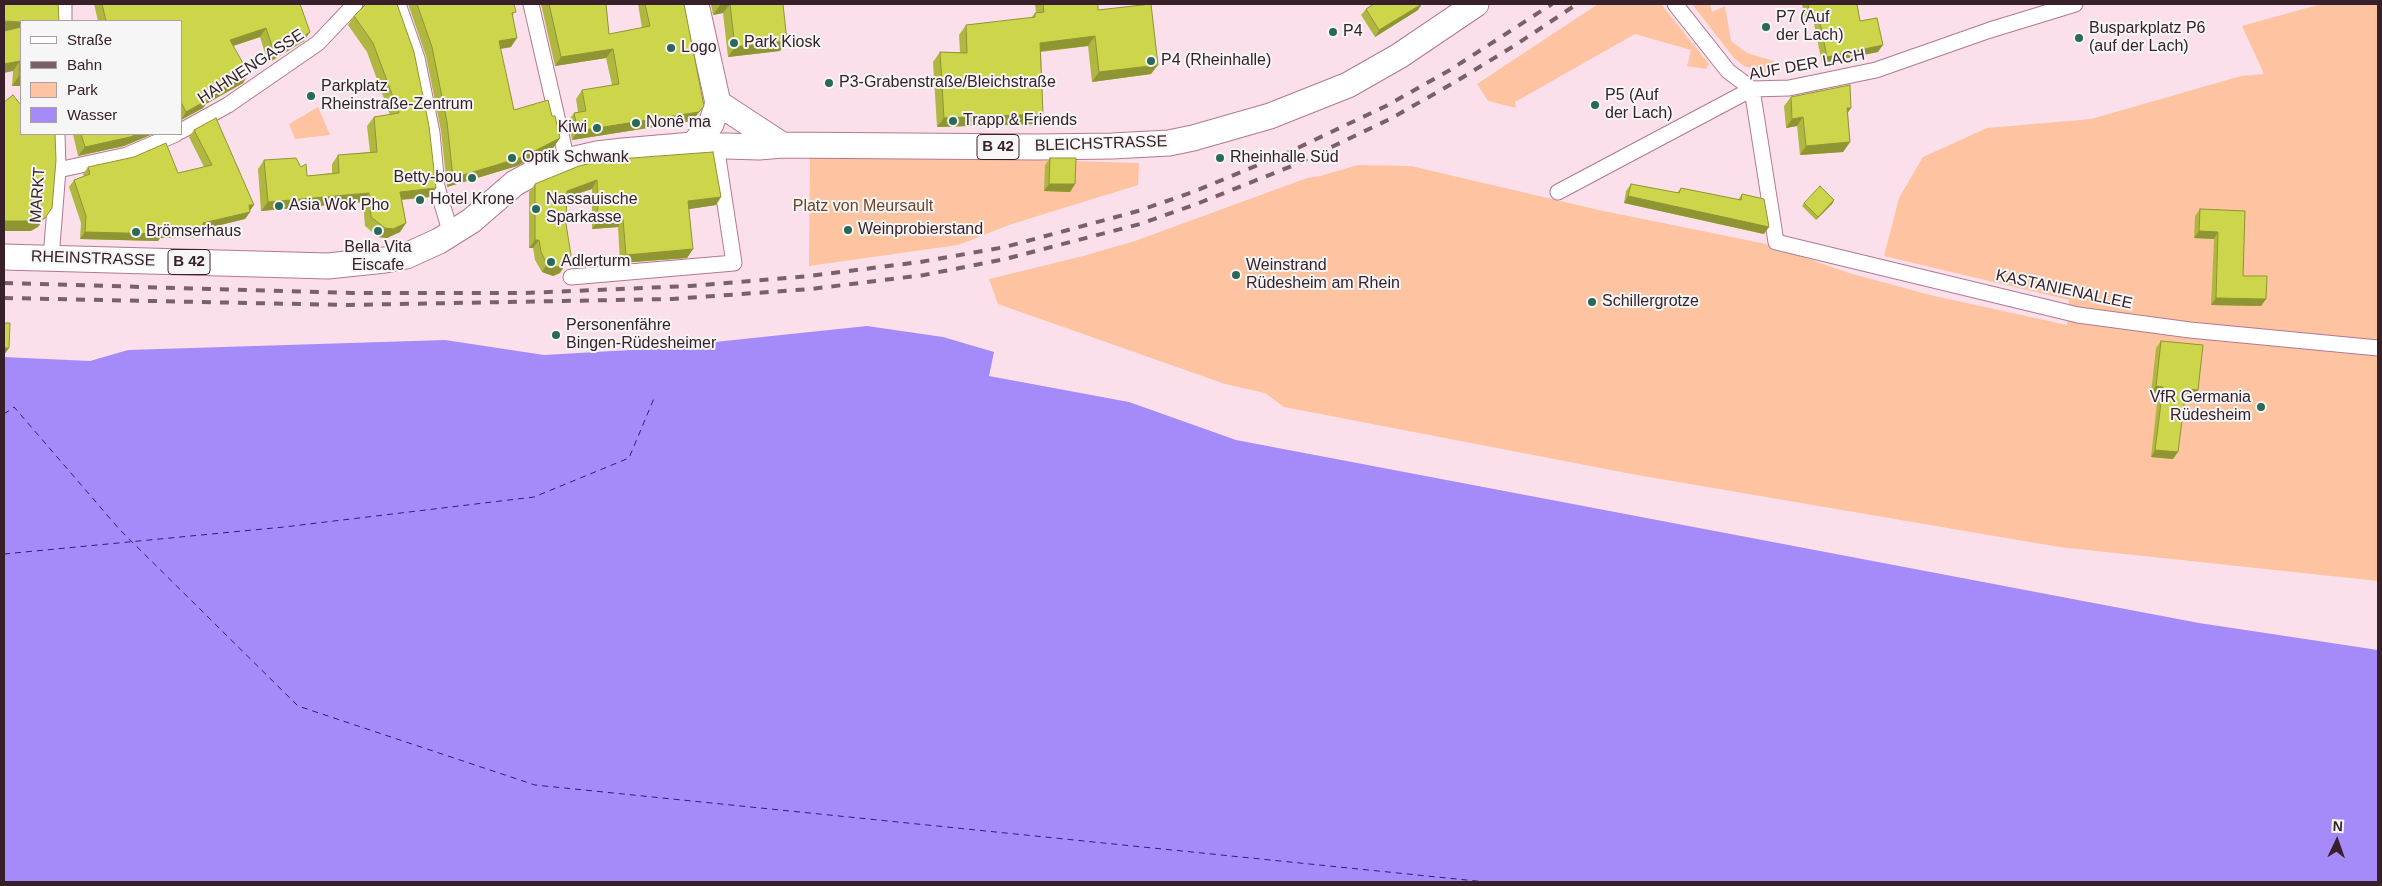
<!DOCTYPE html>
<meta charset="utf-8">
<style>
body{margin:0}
#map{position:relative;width:2382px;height:886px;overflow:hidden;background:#fbe0eb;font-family:Helvetica,sans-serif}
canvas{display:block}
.frame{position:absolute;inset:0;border:5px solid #38202a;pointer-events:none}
.legend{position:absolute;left:20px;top:20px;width:162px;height:115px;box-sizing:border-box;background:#f6f6f6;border:1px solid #aaa0a4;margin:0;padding:6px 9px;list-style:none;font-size:15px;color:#38202a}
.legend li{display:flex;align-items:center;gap:10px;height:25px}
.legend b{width:25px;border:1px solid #aaa0a4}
.north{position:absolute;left:2312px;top:816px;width:50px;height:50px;-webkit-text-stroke:4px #f6f6f6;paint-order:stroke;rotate:3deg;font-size:14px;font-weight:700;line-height:20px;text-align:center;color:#38202a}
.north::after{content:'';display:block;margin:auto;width:18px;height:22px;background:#38202a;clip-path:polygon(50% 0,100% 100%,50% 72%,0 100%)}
</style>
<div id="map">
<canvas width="2382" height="886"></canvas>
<div class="frame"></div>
<ul class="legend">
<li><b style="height:6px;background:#fff"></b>Straße</li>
<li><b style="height:6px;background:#79606a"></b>Bahn</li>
<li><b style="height:14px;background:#fec4a2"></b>Park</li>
<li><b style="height:14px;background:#a48bf9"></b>Wasser</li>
</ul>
<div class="north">N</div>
</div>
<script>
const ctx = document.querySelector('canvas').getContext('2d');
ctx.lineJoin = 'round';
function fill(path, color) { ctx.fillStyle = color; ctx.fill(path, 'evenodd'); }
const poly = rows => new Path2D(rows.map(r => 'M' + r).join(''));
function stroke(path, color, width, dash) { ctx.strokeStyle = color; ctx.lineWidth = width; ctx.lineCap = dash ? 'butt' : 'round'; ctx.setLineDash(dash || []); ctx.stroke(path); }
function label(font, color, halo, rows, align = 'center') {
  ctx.font = font + ' Helvetica,sans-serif'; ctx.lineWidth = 4; ctx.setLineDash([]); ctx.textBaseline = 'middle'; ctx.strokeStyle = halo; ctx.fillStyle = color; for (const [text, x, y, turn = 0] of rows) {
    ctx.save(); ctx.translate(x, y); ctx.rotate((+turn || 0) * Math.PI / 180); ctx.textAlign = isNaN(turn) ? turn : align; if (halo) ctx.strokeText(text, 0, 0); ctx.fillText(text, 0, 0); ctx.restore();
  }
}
fill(poly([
 [1598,4,1661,4,1709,64,1706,69,1687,66,1691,50,1635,34,1515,102,1516,108,1488,101,1477,84],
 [1692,4,1710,4,1712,12,1725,6,1731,41,1747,53,1774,61,1776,71,1763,72,1744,66,1734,58],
 [2321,4,2378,4,2378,581,2059,547,1637,475,1284,407,1265,393,1225,384,998,304,989,279,1083,256,1135,241,1307,178,1320,176,1358,165,1411,166,1599,210,1766,244,1849,273,1930,295,2067,325,2069,300,1884,256,1899,198,1923,157,1987,128,2091,119,2241,76,2264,74,2242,26],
 [318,107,330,135,295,139,289,124],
 [810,153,1139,163,1138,185,1009,225,958,245,809,266]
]), '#fec4a2');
fill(poly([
 [867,326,943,337,994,352,989,376,1129,402,1236,440,2199,623,2378,650,2378,882,4,882,4,357,90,361,128,350,445,340,544,355,648,349]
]), '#a48bf9');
stroke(poly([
 [4,414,14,407,120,530,298,706,535,785,1486,882],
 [4,554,284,527,534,497,629,458,655,396]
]), '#3a1778', 1, [6, 5]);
const minor = poly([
 [398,4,417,58,432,133,437,187,451,234],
 [531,4,567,161],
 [1675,4,1728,71,1752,89,1776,242,2078,315,2190,330,2378,348],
 [64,21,64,4],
 [181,131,228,105,318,43,355,4],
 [58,170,127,155,176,134],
 [1558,192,1752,89,1789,88,1876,70,1990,30,2075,4],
 [51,258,58,170,57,134],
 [571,277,734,263,716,145]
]);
const primary = poly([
 [696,4,718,103,782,145],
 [693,145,711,124,718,103],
 [4,257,328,266,385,260,406,256,439,241,471,221,515,183,530,175,567,161,597,154,623,151,693,145,759,147,782,145,1037,147,1112,146,1169,143,1193,138,1270,116,1348,85,1399,56,1476,4]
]);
stroke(minor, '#b37791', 17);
stroke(primary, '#b37791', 27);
stroke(minor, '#fff', 15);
stroke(primary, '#fff', 25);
stroke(poly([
 [4,283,352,293,525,293,690,286,809,276,920,262,1005,247,1138,211,1193,192,1287,153,1386,106,1450,70,1552,4],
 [4,298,348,305,672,299,811,289,924,275,1005,259,1140,224,1199,203,1292,166,1392,118,1455,82,1517,44,1577,4]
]), '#79606a', 4, [9, 9]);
fill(poly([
 [94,4,300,4,304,41,268,63,260,37,233,46,243,83,206,104,203,108,181,120,181,21,98,21],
 [364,4,397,4,430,197,402,200,406,223,400,232,387,238,378,237,365,226,363,202,261,211,258,169,264,160,301,167,307,176,332,173,332,164,338,155,370,152,367,126,374,117,390,115,367,52,348,25,354,16,363,7],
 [408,4,514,4,511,47,500,49,514,110,554,147,517,166,447,187,441,131,426,56],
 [541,4,606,4,609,34,642,28,638,4,684,4,704,106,692,121,572,140,568,121,574,113,578,112,576,99,582,90,612,85,606,58,555,66],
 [711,4,794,4,783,5,780,51,728,57,723,13,713,15],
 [1035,4,1098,4,1098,10,1151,74,1092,82,1088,46,1041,52,1043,114,1036,124,937,127,933,62,940,52,960,52,959,35,966,25,1031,18,1035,13,1036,13],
 [1802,4,1857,4,1860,21,1878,52,1822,63,1813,19,1805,21],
 [1366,9,1418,10,1375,37,1361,15],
 [21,21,21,86,12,86,13,71],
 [1791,97,1848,113,1850,142,1843,152,1800,155,1797,126,1786,128,1784,106],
 [194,130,250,210,250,212,245,219,204,229,199,237,160,238,158,241,80,239,81,223,69,187,74,180,84,177,83,174,88,167,178,173,204,167,189,137],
 [73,134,153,134,124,146,78,156],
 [713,152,716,205,689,209,693,249,687,258,620,263,618,227,592,229,592,189,567,197,565,265,560,273,553,276,542,272,535,260,533,248,529,248,529,192,535,184],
 [1050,158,1075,184,1070,192,1044,191,1045,165],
 [1631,184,1677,193,1681,188,1738,200,1742,194,1764,234,1624,203,1626,191],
 [1834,200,1832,204,1816,220,1802,206,1804,203],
 [2200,209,2245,211,2243,276,2266,299,2261,306,2211,305,2214,239,2194,238,2195,216],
 [2161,341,2193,398,2185,397,2173,459,2151,457,2158,394,2151,393,2156,348]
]), '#b0b740');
fill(poly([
 [730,4,723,13,713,15,720,5],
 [1422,4,1418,10,1375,37,1379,30],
 [1818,13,1813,19,1805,21,1809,14],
 [4,21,21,22,21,32,4,31],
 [266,28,260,37,224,49,230,40],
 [310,32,304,41,268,63,275,55],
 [1095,36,1088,46,1033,52,1040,43],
 [517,38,511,47,493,50,499,41],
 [787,41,780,51,728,57,735,47],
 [1883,45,1878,52,1822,63,1827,57],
 [613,49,606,58,555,66,561,57],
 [20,61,13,71,4,73,4,64],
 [1158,65,1151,74,1092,82,1099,72],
 [249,74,243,83,206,104,203,108,181,120,186,112,208,97],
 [19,76,21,76,21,86,12,86],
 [704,106,692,121,572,140,578,131],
 [1847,108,1851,108,1845,117],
 [1043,114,1036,124,937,127,944,118],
 [1803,117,1797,126,1786,128,1792,119],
 [138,134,153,134,124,146,78,156,85,147],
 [560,138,554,147,517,166,447,187,453,178],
 [1850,142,1843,152,1800,155,1806,146],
 [597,180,592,189,561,199,567,191],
 [1049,184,1075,184,1070,192,1044,191],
 [436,188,430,197,394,200,400,192],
 [369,193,363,202,261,211,268,202],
 [1628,196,1769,227,1764,234,1624,203],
 [721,197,716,205,683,210,688,201],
 [1834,200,1832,204,1816,220,1818,217],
 [249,205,254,205,249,212],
 [52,208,38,227,31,231,4,231,4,221],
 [250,212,245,219,199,230,204,230,199,237,160,238,158,241,80,239,85,232,163,231,203,223],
 [623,219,618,227,592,229,598,221],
 [406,223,400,232,387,238,378,237,385,228],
 [2199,231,2218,232,2214,239,2194,238],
 [535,240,539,240,533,248,529,248],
 [693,249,687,258,620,263,626,255],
 [547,264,565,265,560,273,553,276,542,272],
 [2216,298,2266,299,2261,306,2211,305],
 [4,348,9,348,4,355],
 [2156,386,2163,387,2158,394,2151,393],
 [2186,389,2198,390,2193,398,2181,396],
 [2155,450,2178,452,2173,459,2151,457]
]), '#909534');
const building = poly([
 [4,4,58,4,59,21,21,21,21,22,4,21,4,4],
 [102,4,300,4,310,32,275,55,266,28,230,40,249,74,208,97,209,99,186,112,181,102,181,21,106,21,102,4],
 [366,4,397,4,414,52,429,126,436,188,400,192,406,223,393,229,385,228,371,217,369,193,268,202,264,160,296,158,301,167,306,164,307,176,339,173,338,155,377,152,374,117,399,113,373,43,354,16,366,4],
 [417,4,514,4,516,12,512,13,517,38,499,41,514,110,548,100,552,116,555,116,560,138,523,157,453,178,447,122,432,47,417,4],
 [549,4,606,4,609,34,650,26,645,4,684,4,704,106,699,112,578,131,574,113,586,111,582,90,619,84,613,49,561,57,549,4],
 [730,4,783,4,787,41,735,47,730,4],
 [1043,4,1098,4,1098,10,1151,4,1158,65,1099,72,1095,36,1040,43,1043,114,944,118,940,52,967,53,966,25,1035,17,1035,13,1044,12,1043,4],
 [1374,4,1422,4,1379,30,1366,9,1374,4],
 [1808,4,1857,4,1860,21,1877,18,1883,45,1827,57,1818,13,1809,14,1808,4],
 [21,27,21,76,19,76,20,61,4,64,4,31,21,27],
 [1850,85,1851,108,1847,108,1850,142,1806,146,1803,117,1792,119,1791,97,1850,85],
 [13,95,21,105,21,134,55,134,56,160,52,208,45,218,38,221,4,221,4,102,13,95],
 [216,118,254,205,249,205,250,212,203,223,204,230,163,231,163,234,85,232,86,216,74,180,90,174,88,167,134,157,166,143,178,173,212,165,194,130,216,118],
 [81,134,138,134,130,137,85,147,81,134],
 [713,152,721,197,688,201,693,249,626,255,623,219,598,221,597,180,567,191,566,224,571,255,565,265,558,267,547,264,541,252,539,240,535,240,535,184,579,166,605,160,713,152],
 [1050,158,1076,158,1075,184,1049,184,1050,158],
 [1631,184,1679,193,1681,188,1741,200,1742,194,1764,199,1769,227,1628,196,1631,184],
 [1820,186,1834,200,1818,217,1804,203,1820,186],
 [2200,209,2245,211,2243,276,2267,276,2266,299,2216,298,2218,232,2199,231,2200,209],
 [4,323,10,323,9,348,4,348,4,323],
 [2161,341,2203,345,2198,390,2186,389,2178,452,2155,450,2163,387,2156,386,2161,341]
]);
fill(building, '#cdd54a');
stroke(building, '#909534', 1);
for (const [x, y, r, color] of [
 [1766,27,5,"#296958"],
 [1333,32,5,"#296958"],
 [2079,38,5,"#296958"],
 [734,43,5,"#296958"],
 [671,48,5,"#296958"],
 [1151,61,5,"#296958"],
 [829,83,5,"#296958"],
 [311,96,5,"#296958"],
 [1595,105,5,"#296958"],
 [953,121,5,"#296958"],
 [636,123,5,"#296958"],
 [597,128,5,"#296958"],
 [512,158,5,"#296958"],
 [1220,158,5,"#296958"],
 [472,178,5,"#296958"],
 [420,200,5,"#296958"],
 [279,206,5,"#296958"],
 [536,209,5,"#296958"],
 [848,230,5,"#296958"],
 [378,231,5,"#296958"],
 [136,232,5,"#296958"],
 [551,262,5,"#296958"],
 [1236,275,5,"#296958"],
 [1592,302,5,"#296958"],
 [556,335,5,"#296958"],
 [2261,407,5,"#296958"]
]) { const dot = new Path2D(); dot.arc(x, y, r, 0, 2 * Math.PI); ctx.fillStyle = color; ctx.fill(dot); stroke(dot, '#f6f6f6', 2); }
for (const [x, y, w] of [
 [998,147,42],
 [189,262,42]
]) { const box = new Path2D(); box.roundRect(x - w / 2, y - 12.5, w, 25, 4); ctx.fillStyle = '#f6f6f6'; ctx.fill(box); stroke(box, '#38202a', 1); }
label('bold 15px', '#38202a', null, [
 ["B 42",998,147],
 ["B 42",189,262]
]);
label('16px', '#38202a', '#f6f6f6', [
 ["P7 (Auf",1776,18],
 ["der Lach)",1776,36],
 ["Busparkplatz P6",2089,29],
 ["(auf der Lach)",2089,47],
 ["P4",1343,32],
 ["Park Kiosk",744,43],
 ["Logo",681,48],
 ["P4 (Rheinhalle)",1161,61],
 ["P3-Grabenstraße/Bleichstraße",839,83],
 ["Parkplatz",321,87],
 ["Rheinstraße-Zentrum",321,105],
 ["P5 (Auf",1605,96],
 ["der Lach)",1605,114],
 ["Trapp & Friends",963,121],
 ["Nonê ma",646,123],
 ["Kiwi",587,128,"right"],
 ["Optik Schwank",522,158],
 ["Rheinhalle Süd",1230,158],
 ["Betty-bou",462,178,"right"],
 ["Hotel Krone",430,200],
 ["Nassauische",546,200],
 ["Sparkasse",546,218],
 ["Asia Wok Pho",289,206],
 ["Weinprobierstand",858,230],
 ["Brömserhaus",146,232],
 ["Bella Vita",378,248,"center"],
 ["Eiscafe",378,266,"center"],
 ["Adlerturm",561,262],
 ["Weinstrand",1246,266],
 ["Rüdesheim am Rhein",1246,284],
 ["Schillergrotze",1602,302],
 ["Personenfähre",566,326],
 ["Bingen-Rüdesheimer",566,344],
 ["VfR Germania",2251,398,"right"],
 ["Rüdesheim",2251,416,"right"]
], 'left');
label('16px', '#38202a', '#f6f6f6', [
 ["AUF DER LACH",1807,65,-10],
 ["HAHNENGASSE",251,67,-33],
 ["BLEICHSTRASSE",1101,144,-2],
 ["MARKT",38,195,-86],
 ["RHEINSTRASSE",93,259,2],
 ["KASTANIENALLEE",2064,290,12]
]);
label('16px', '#6f4225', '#f6f6f6', [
 ["Platz von Meursault",863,207]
]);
</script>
